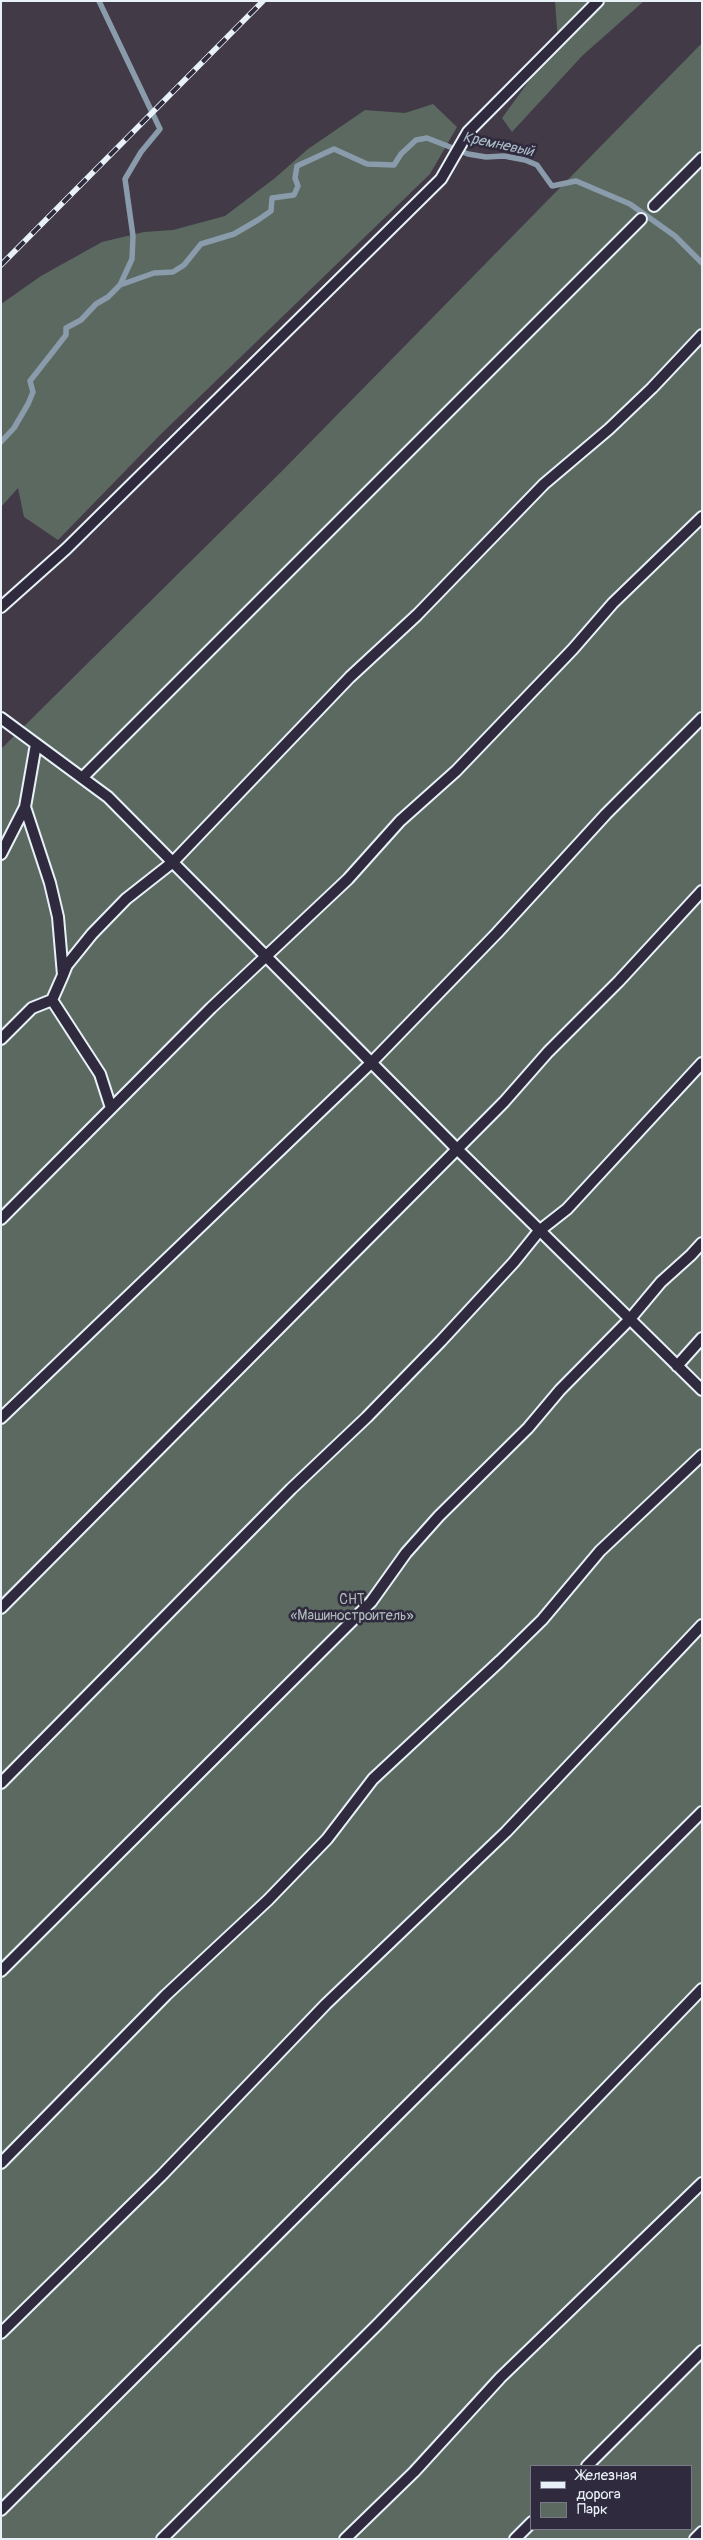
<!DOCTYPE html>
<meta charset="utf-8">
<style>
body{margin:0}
#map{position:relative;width:703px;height:2540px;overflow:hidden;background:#423a47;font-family:Pangolin,sans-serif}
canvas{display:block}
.frame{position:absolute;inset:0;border:2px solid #e8f1f8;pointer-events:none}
.legend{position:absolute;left:530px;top:2465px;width:162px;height:65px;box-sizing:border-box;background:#2f2a3d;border:1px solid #797a88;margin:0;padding:6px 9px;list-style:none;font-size:15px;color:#e8f1f8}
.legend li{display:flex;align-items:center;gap:10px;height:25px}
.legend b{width:25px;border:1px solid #797a88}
</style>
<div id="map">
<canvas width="703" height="2540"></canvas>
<div class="frame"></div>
<ul class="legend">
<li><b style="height:6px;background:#e8f1f8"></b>Железная дорога</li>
<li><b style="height:14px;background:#5b6960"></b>Парк</li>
</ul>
</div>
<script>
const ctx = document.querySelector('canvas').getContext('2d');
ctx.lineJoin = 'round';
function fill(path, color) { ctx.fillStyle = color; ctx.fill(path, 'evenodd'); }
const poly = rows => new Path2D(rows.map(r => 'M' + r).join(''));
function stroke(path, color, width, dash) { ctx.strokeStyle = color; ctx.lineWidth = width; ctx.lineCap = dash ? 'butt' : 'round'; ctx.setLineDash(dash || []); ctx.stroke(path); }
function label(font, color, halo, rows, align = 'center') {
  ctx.font = font + ' Pangolin,sans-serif'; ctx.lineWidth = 5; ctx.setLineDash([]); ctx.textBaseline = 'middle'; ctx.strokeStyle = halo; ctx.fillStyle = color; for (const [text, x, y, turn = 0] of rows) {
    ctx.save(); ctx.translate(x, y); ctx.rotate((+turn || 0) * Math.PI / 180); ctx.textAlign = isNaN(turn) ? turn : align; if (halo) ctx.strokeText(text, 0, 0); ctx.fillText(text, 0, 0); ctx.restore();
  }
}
fill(poly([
 [555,1,644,1,582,56,512,132,502,118,558,41],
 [702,43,702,2539,1,2539,1,749,282,471],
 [532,2466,692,2466,692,2529,532,2529],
 [433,104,457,127,430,174,161,434,58,540,24,517,18,488,1,507,1,304,41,276,102,242,144,232,173,230,225,216,275,178,308,149,365,110,405,113]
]), '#5b6960');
stroke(poly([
 [99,1,160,129,141,152,125,179,133,236,132,259,120,285],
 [1,442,14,428,28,404,33,392,30,381,66,335,66,328,81,320,96,304,108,297,120,285,154,273,173,272,184,265,201,244,234,234,258,220,271,211,272,198,294,195,298,186,295,178,297,166,334,149,367,164,394,165,401,154,416,140,427,138,468,154,486,157,504,156,525,160,537,165,552,186,576,181,630,204,675,236,702,263]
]), '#8a9bab', 5.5);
const service = poly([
 [654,206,702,158],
 [1,607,66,549,441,179,468,132,598,1],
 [1,718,108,797,456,1148,702,1390],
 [82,778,641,219],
 [25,807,50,883,58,917,63,975,52,1000,100,1074,111,1108],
 [1,854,25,807,36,744],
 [63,975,67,965,92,934,126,899,173,862,350,677,417,615,544,484,609,429,652,388,702,335],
 [1,1039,32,1008,52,1000],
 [1,1219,211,1008,348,879,400,821,456,771,573,649,613,603,702,517],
 [677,1366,702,1338],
 [1,1418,371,1063,497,933,606,814,702,718],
 [1,1608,504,1102,548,1052,619,981,702,891],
 [1,1783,291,1489,367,1417,441,1341,514,1262,539,1231,567,1209,702,1063],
 [1,1971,371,1602,406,1553,439,1516,528,1428,560,1390,630,1319,661,1282,691,1255,702,1243],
 [1,2163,166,1995,268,1900,327,1839,373,1779,500,1661,542,1620,600,1551,702,1455],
 [1,2333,161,2176,326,2004,506,1832,702,1625],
 [587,2466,702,2351],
 [1,2510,702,1812],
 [162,2539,379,2323,702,1989],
 [345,2539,414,2472,500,2378,702,2183],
 [515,2539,532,2522],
 [695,2539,702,2532]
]);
stroke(service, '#e8f1f8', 14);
stroke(service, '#2f2a3d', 10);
const rail = poly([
 [1,265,263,1]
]);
stroke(rail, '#e8f1f8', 5.5);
stroke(rail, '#2f2a3d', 4, [11]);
label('14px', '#b0bbbb', '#2f2a3d', [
 ["СНТ",352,1600],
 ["«Машиностроитель»",352,1616]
]);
label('italic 15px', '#aab8c4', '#2f2a3d', [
 ["Кремневый",498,145,12]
]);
</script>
